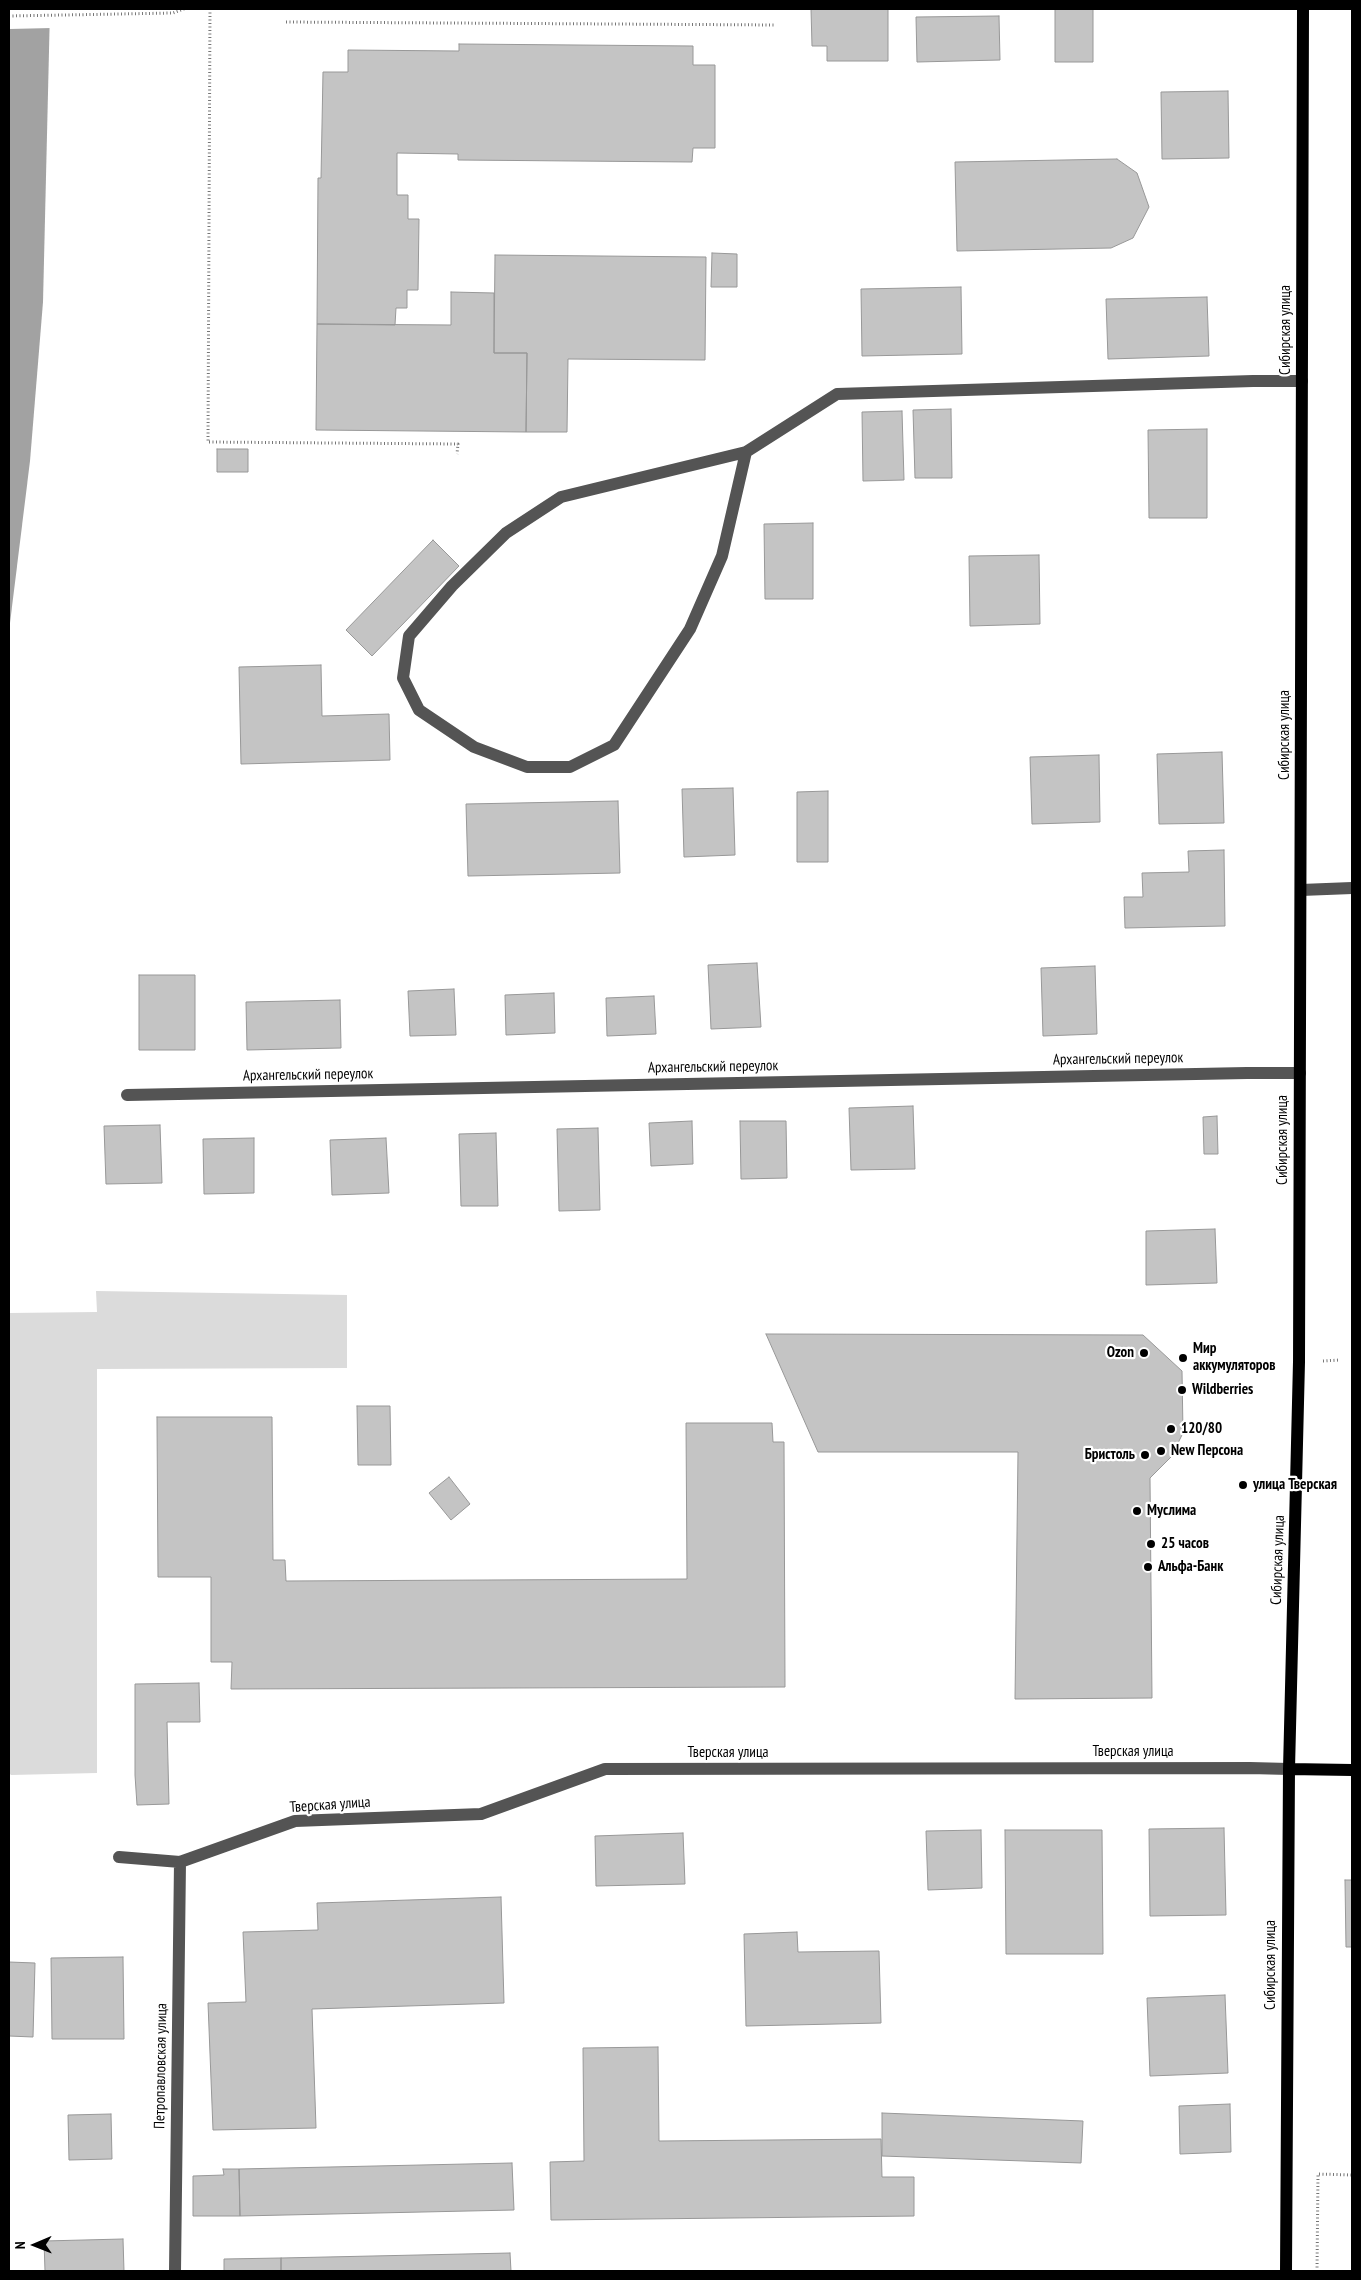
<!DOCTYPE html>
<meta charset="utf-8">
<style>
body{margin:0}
#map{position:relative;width:1361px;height:2280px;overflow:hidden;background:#fff;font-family:"PT Sans Narrow",sans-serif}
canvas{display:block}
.frame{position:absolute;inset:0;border:10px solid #000;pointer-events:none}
.north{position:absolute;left:10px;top:2220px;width:50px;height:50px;-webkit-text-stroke:4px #fff;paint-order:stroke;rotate:269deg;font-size:14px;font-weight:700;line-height:20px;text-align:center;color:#000}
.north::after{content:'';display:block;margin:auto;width:18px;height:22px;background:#000;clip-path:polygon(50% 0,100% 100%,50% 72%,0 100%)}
</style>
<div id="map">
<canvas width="1361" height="2280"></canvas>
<div class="frame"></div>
<div class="north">N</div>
</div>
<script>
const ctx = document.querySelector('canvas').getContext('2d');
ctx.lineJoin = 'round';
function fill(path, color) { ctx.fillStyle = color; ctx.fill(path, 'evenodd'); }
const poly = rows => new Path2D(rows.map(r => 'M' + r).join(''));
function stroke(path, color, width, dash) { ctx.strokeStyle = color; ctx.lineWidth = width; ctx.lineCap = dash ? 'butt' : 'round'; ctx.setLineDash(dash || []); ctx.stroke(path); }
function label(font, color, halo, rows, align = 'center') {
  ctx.font = font + ' "PT Sans Narrow",sans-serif'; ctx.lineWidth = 4.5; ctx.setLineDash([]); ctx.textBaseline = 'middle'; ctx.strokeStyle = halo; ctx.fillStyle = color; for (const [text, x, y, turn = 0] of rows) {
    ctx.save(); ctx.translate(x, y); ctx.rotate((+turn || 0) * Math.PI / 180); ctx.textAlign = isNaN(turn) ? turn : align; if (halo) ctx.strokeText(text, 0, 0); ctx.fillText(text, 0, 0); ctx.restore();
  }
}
fill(poly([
 [96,1291,347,1295,347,1368,97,1369,97,1773,11,1775,9,1773,9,1313,97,1312]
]), '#dbdbdb');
fill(poly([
 [9,9,50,9,43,302,30,461,9,631]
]), '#a2a2a2');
fill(poly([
 [9,9,53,9,52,28,9,29]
]), '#fff');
const building = poly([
 [811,9,888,9,888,61,827,61,827,46,812,46,811,9],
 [1055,9,1093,9,1093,62,1055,62,1055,9],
 [999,16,1000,60,917,62,916,17,999,16],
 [459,44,693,46,693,65,715,65,715,148,693,148,692,162,458,160,458,154,397,153,397,195,408,195,408,219,419,219,418,290,407,290,407,308,396,308,395,325,317,324,318,178,321,178,323,72,348,72,348,50,459,51,459,44],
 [1228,91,1229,158,1162,159,1161,92,1228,91],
 [1117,159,1137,173,1149,207,1133,238,1111,248,957,251,955,162,1117,159],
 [712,253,737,254,737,287,711,287,712,253],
 [495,255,706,257,705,360,568,359,567,432,526,432,527,353,494,353,495,255],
 [961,287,962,354,862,356,861,289,961,287],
 [451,292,494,293,494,353,527,353,526,432,316,430,317,324,451,325,451,292],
 [1207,297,1209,356,1108,359,1106,299,1207,297],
 [951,409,952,478,915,478,913,410,951,409],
 [902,411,904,480,863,481,862,412,902,411],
 [1207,429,1207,518,1149,518,1148,430,1207,429],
 [217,449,248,449,248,472,217,472,217,449],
 [813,523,813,599,765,599,764,524,813,523],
 [433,540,459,566,372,656,346,630,433,540],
 [1039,555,1040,624,970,626,969,556,1039,555],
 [321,665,322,716,389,714,390,760,241,764,239,667,321,665],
 [1222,752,1224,823,1159,824,1157,754,1222,752],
 [1099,755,1100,822,1032,824,1030,757,1099,755],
 [733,788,735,855,684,857,682,789,733,788],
 [828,791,828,862,797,862,797,792,828,791],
 [618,801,620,873,468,876,466,804,618,801],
 [1224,850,1225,926,1125,928,1124,897,1143,897,1142,873,1189,872,1188,851,1224,850],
 [757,963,761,1027,711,1029,708,965,757,963],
 [1095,966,1097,1034,1043,1036,1041,968,1095,966],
 [139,975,195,975,195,1050,139,1050,139,975],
 [454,989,456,1035,410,1036,408,991,454,989],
 [554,993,555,1033,506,1035,505,995,554,993],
 [654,996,656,1034,607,1036,606,998,654,996],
 [340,1000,341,1048,247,1050,246,1002,340,1000],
 [913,1106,915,1169,851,1170,849,1108,913,1106],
 [1217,1116,1218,1154,1204,1154,1203,1117,1217,1116],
 [692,1121,693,1164,651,1166,649,1123,692,1121],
 [740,1121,786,1121,787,1178,741,1179,740,1121],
 [160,1125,162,1183,106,1184,104,1126,160,1125],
 [598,1128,600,1210,559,1211,557,1129,598,1128],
 [496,1133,498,1206,461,1206,459,1134,496,1133],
 [254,1138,254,1193,204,1194,203,1139,254,1138],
 [386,1138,389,1193,332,1195,330,1140,386,1138],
 [1215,1229,1217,1283,1146,1285,1146,1231,1215,1229],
 [766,1334,1143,1335,1182,1371,1183,1433,1171,1457,1150,1478,1152,1698,1015,1699,1018,1452,818,1452,766,1334],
 [357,1406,390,1406,391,1465,358,1465,357,1406],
 [157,1417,272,1417,273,1560,285,1560,286,1581,687,1579,686,1423,772,1423,773,1442,784,1442,785,1687,231,1689,232,1662,211,1662,211,1577,158,1577,157,1417],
 [449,1477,470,1504,451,1520,429,1493,449,1477],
 [199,1683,200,1722,167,1722,169,1804,137,1805,135,1775,135,1684,199,1683],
 [1224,1828,1226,1915,1150,1916,1149,1829,1224,1828],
 [981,1830,982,1888,928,1890,926,1831,981,1830],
 [1005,1830,1102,1830,1103,1954,1006,1954,1005,1830],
 [683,1833,685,1884,596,1886,595,1836,683,1833],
 [1345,1880,1352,1880,1352,1947,1346,1947,1345,1880],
 [501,1897,504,2003,312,2009,316,2128,213,2130,208,2003,246,2002,243,1932,318,1930,317,1903,501,1897],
 [797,1932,798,1952,879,1951,881,2023,746,2026,744,1934,797,1932],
 [123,1957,124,2039,52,2039,51,1958,123,1957],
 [9,1962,35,1963,33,2037,9,2036,9,1962],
 [1225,1995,1228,2073,1150,2076,1147,1998,1225,1995],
 [658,2047,659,2141,881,2139,882,2177,914,2177,914,2216,551,2220,550,2162,584,2161,583,2048,658,2047],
 [1230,2104,1231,2152,1180,2154,1179,2106,1230,2104],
 [882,2113,1083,2121,1081,2163,882,2156,882,2113],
 [111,2114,112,2159,69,2160,68,2115,111,2114],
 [512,2163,514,2210,240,2216,239,2169,512,2163],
 [223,2169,239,2169,240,2216,193,2216,193,2176,224,2175,223,2169],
 [123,2239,124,2271,45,2271,44,2241,123,2239],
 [510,2253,511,2271,281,2271,281,2258,510,2253],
 [281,2258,281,2271,224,2271,224,2259,281,2258]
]);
fill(building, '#c4c4c4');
stroke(building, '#989898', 1);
stroke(poly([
 [210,9,208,442,458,444,457,454],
 [9,16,173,13,184,9],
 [286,22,776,25],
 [1323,1361,1340,1360],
 [1250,1363,1261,1362],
 [1317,2271,1318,2174,1352,2175]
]), '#767676', 3, [1, 2.5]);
stroke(poly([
 [746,452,561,497,506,533,452,586,409,636,403,678,419,710,474,747,527,767,570,767,614,745,690,629,722,556,746,452,837,394,1253,381,1302,381],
 [1301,890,1352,888],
 [127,1095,1247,1073,1300,1073],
 [119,1857,180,1862,295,1821,481,1814,605,1769,1250,1768,1289,1769],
 [175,2271,180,1862]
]), '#545454', 12);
stroke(poly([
 [1289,1769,1352,1770],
 [1286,2271,1289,1769,1299,1362,1303,9]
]), '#000', 12);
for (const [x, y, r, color] of [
 [1144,1353,5,"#000"],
 [1183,1358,5,"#000"],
 [1182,1390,5,"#000"],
 [1171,1429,5,"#000"],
 [1161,1451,5,"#000"],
 [1145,1455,5,"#000"],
 [1243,1485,5,"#000"],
 [1137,1511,5,"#000"],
 [1151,1544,5,"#000"],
 [1148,1567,5,"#000"]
]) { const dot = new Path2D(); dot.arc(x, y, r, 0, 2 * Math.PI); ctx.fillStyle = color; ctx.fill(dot); stroke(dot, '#fff', 2); }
label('15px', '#000', '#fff', [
 ["Сибирская улица",1286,330,-90],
 ["Сибирская улица",1285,735,-90],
 ["Архангельский переулок",1118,1059,-1],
 ["Архангельский переулок",713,1067,-1],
 ["Архангельский переулок",308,1075,-1],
 ["Сибирская улица",1283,1140,-90],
 ["Сибирская улица",1278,1560,-88],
 ["Тверская улица",1133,1752],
 ["Тверская улица",728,1753],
 ["Тверская улица",330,1805,-4],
 ["Сибирская улица",1271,1965,-90],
 ["Петропавловская улица",161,2066,-89]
]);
label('bold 15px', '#000', '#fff', [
 ["Мир",1193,1349],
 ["аккумуляторов",1193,1366],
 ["Ozon",1134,1353,"right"],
 ["Wildberries",1192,1390],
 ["120/80",1181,1429],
 ["New Персона",1171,1451],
 ["Бристоль",1135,1455,"right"],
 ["улица Тверская",1253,1485],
 ["Муслима",1147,1511],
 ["25 часов",1161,1544],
 ["Альфа-Банк",1158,1567]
], 'left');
</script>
